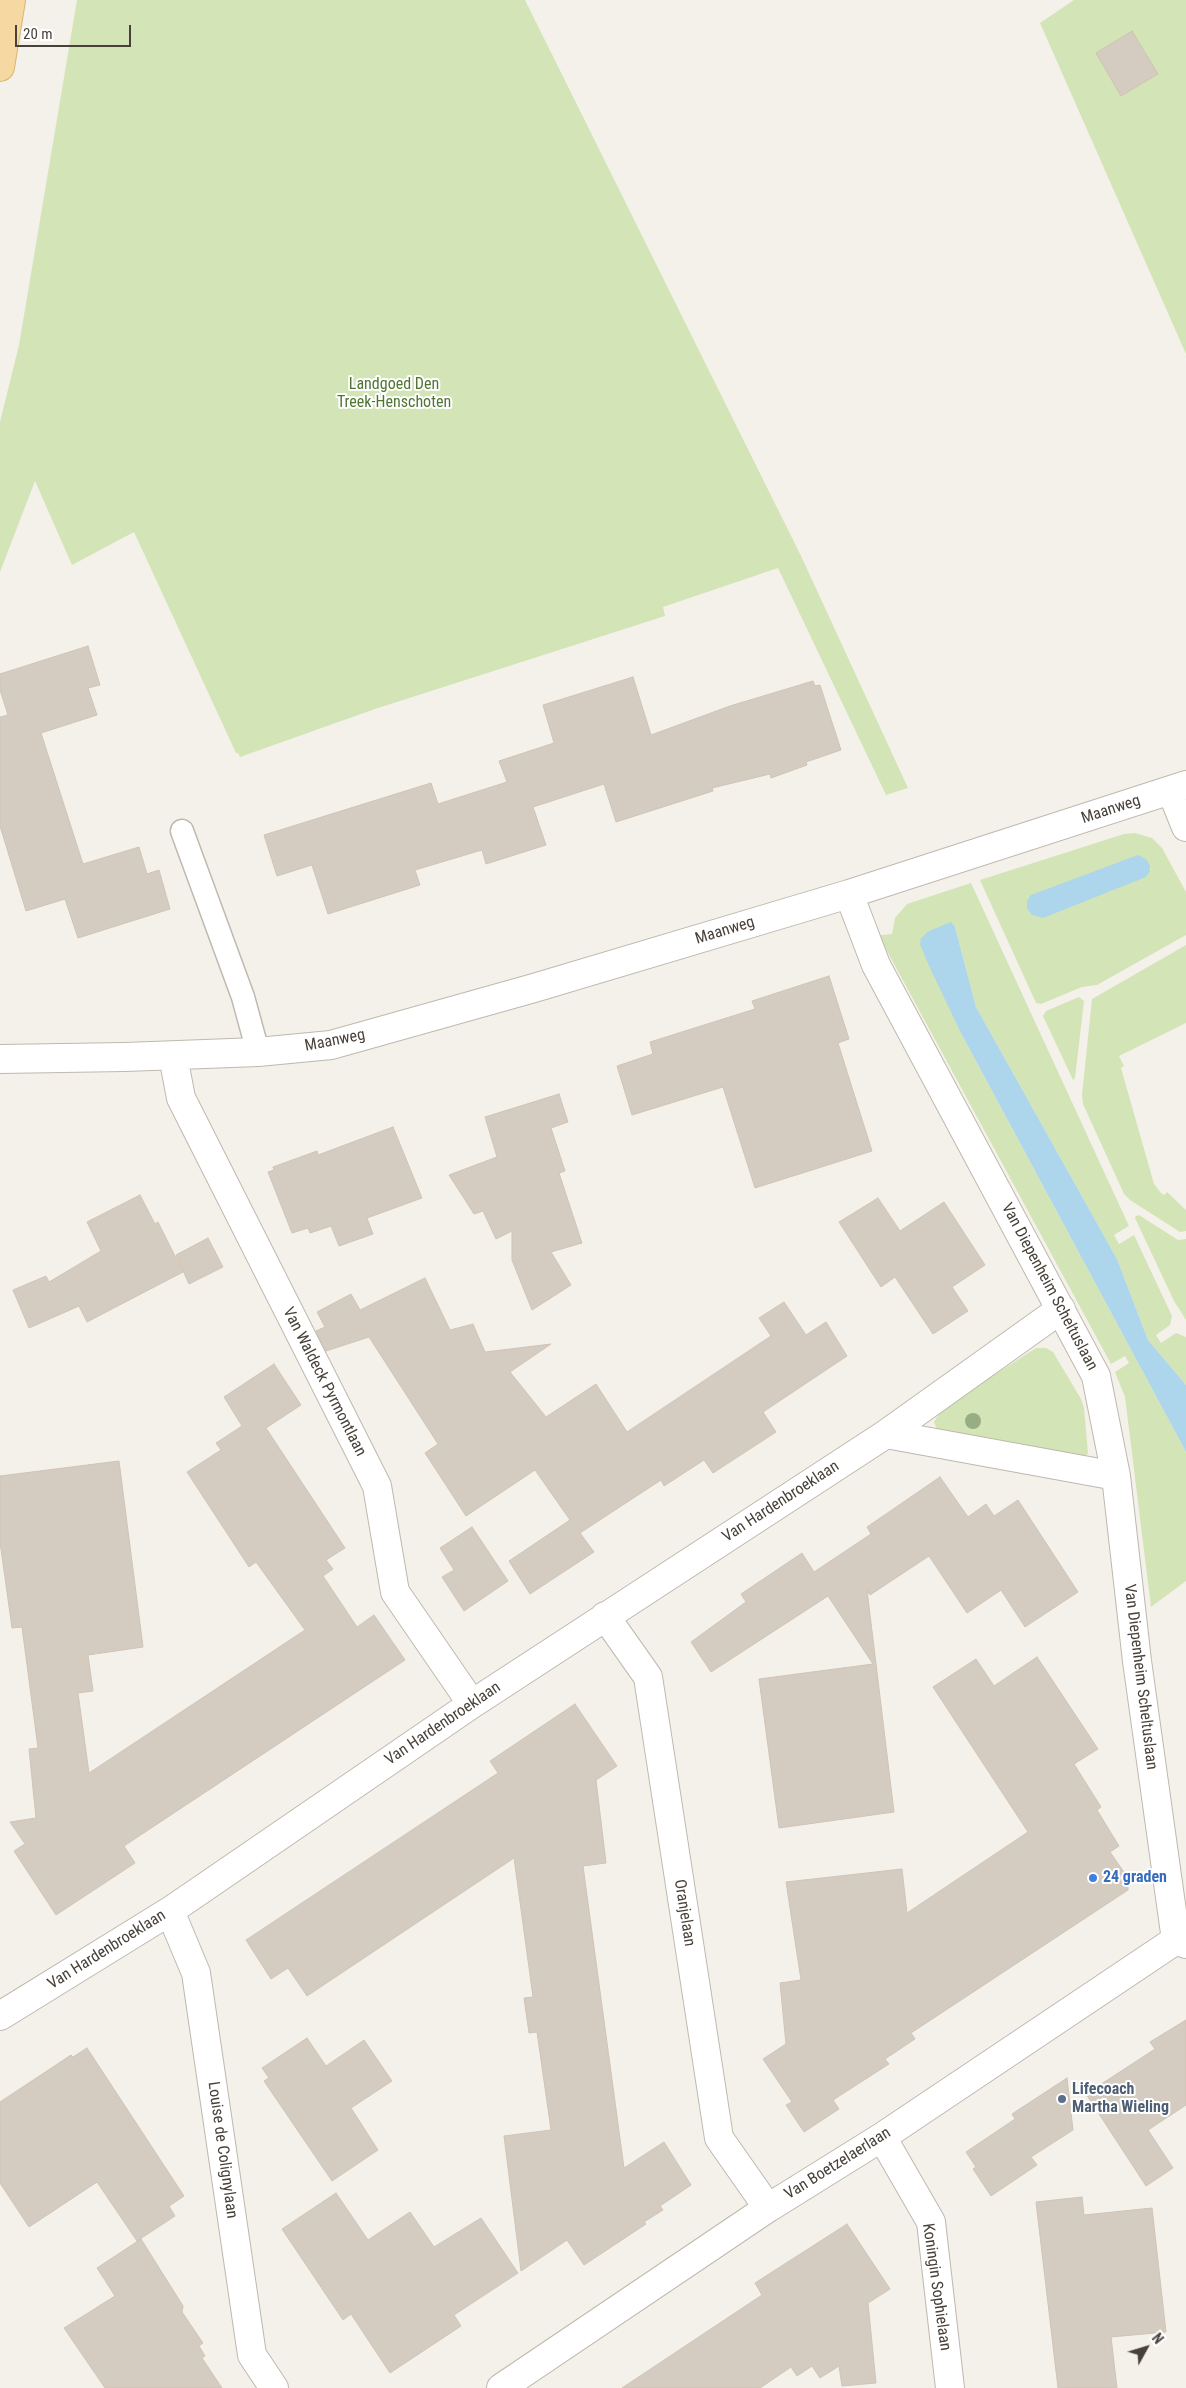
<!DOCTYPE html>
<style>
body{margin:0}
#map{position:relative;width:1186px;height:2388px;overflow:hidden;background:#f4f1eb;font-family:"Roboto Condensed",sans-serif}
canvas{display:block}
.north{position:absolute;left:1121px;top:2323px;width:50px;height:50px;-webkit-text-stroke:4px #fff;paint-order:stroke;rotate:51deg;font-size:14px;font-weight:700;line-height:20px;text-align:center;color:#484139}
.north::after{content:'';display:block;margin:auto;width:18px;height:22px;background:#484139;clip-path:polygon(50% 0,100% 100%,50% 72%,0 100%)}
.scale{position:absolute;left:15px;top:25px;width:116px;height:22px;box-sizing:border-box;border:2px solid #484139;border-top:0;padding-left:6px;font-size:15px;line-height:18px;white-space:nowrap;color:#484139;-webkit-text-stroke:4px #fff;paint-order:stroke}
</style>
<div id="map">
<canvas width="1186" height="2388"></canvas>
<div class="north">N</div>
<div class="scale">20 m</div>
</div>
<script>
const ctx = document.querySelector('canvas').getContext('2d');
ctx.lineJoin = 'round';
function fill(path, color) { ctx.fillStyle = color; ctx.fill(path, 'evenodd'); }
const poly = rows => new Path2D(rows.map(r => 'M' + r).join(''));
function stroke(path, color, width, dash) { ctx.strokeStyle = color; ctx.lineWidth = width; ctx.lineCap = dash ? 'butt' : 'round'; ctx.setLineDash(dash || []); ctx.stroke(path); }
function label(font, color, halo, rows, align = 'center') {
  ctx.font = font + ' "Roboto Condensed",sans-serif'; ctx.lineWidth = 4; ctx.setLineDash([]); ctx.textBaseline = 'middle'; ctx.strokeStyle = halo; ctx.fillStyle = color; for (const [text, x, y, turn = 0] of rows) {
    ctx.save(); ctx.translate(x, y); ctx.rotate((+turn || 0) * Math.PI / 180); ctx.textAlign = isNaN(turn) ? turn : align; if (halo) ctx.strokeText(text, 0, 0); ctx.fillText(text, 0, 0); ctx.restore();
  }
}
fill(poly([
 [77,0,525,0,802,558,908,788,886,795,778,568,663,607,665,616,375,709,240,757,238,753,236,753,134,532,72,565,35,481,0,572,0,422,19,345],
 [1074,0,1186,0,1186,354,1040,23],
 [1135,833,1152,838,1162,848,1186,892,1186,935,1097,985,1082,987,1041,1004,1036,1003,980,880,1124,834],
 [1151,869,1150,871,1030,913,1027,909],
 [971,883,1129,1226,1114,1235,1119,1244,1134,1235,1172,1316,1170,1325,1156,1335,1161,1343,1176,1333,1186,1337,1186,1385,1148,1340,1117,1259,976,1007,955,927,962,1035,1186,1452,1186,1581,1151,1607,1125,1397,1115,1372,1129,1363,1125,1356,1111,1364,881,940,881,935,892,934,895,918,907,904],
 [1186,945,1186,1023,1119,1056,1124,1066,1121,1068,1154,1184,1161,1193,1164,1195,1167,1192,1186,1210,1186,1231,1180,1232,1130,1200,1124,1194,1083,1104,1082,1095,1092,999],
 [1079,997,1084,1001,1075,1078,1073,1080,1043,1016,1046,1011],
 [1139,1215,1178,1240,1186,1239,1186,1320,1174,1301,1135,1218,1136,1216],
 [1036,1348,1046,1348,1053,1352,1081,1399,1084,1408,1088,1453,1086,1456,1083,1458,939,1434,934,1422,943,1408]
]), '#d3e4b7');
fill(poly([
 [1138,855,1146,859,1150,866,1150,871,1146,877,1043,918,1032,915,1027,909,1027,901,1031,895],
 [951,922,955,927,976,1007,1117,1259,1148,1340,1186,1385,1186,1452,962,1035,929,966,920,944,921,938,929,931]
]), '#add5eb');
const building = poly([
 [1132,31,1158,74,1121,96,1096,53,1132,31],
 [88,646,100,685,88,688,97,715,41,733,83,864,139,847,147,874,159,870,170,909,78,938,65,899,26,911,0,826,0,717,8,715,0,690,0,674,88,646],
 [633,677,651,735,730,706,813,681,815,686,820,685,841,750,806,762,807,765,771,778,770,774,712,788,713,791,616,822,604,784,533,807,546,845,486,864,482,850,415,870,420,885,328,914,312,865,277,876,264,835,431,783,438,804,507,782,499,761,554,743,543,705,633,677],
 [829,976,849,1039,838,1043,872,1151,755,1188,723,1087,632,1115,617,1066,653,1054,650,1042,755,1009,752,1001,829,976],
 [559,1094,568,1122,551,1128,565,1171,559,1173,582,1243,551,1252,571,1285,532,1310,512,1260,512,1231,496,1239,483,1211,474,1214,449,1175,497,1157,485,1117,559,1094],
 [393,1127,422,1198,367,1218,373,1234,339,1246,331,1226,310,1233,308,1228,292,1233,268,1172,274,1170,273,1167,317,1151,318,1155,393,1127],
 [140,1195,155,1224,158,1222,183,1272,87,1322,79,1306,29,1328,13,1290,46,1276,49,1282,101,1251,87,1222,140,1195],
 [878,1198,900,1231,944,1202,985,1265,952,1287,968,1311,933,1334,895,1277,881,1287,839,1222,878,1198],
 [208,1238,223,1267,189,1284,176,1255,208,1238],
 [425,1278,450,1330,473,1324,485,1352,551,1344,510,1372,546,1417,596,1384,627,1432,771,1336,759,1318,784,1302,806,1335,826,1322,847,1356,763,1412,776,1432,713,1473,704,1460,664,1486,661,1480,580,1533,594,1552,530,1594,509,1561,570,1520,535,1470,466,1516,425,1453,438,1444,369,1337,326,1351,316,1331,325,1327,317,1312,351,1294,360,1310,425,1278],
 [274,1364,301,1405,266,1428,345,1548,326,1560,333,1569,323,1576,357,1627,374,1615,405,1660,124,1846,135,1863,56,1915,14,1851,25,1844,10,1822,36,1818,29,1749,38,1748,22,1627,12,1628,0,1542,0,1476,119,1461,143,1647,88,1655,93,1691,78,1693,89,1773,305,1630,256,1562,249,1567,187,1472,221,1450,216,1443,242,1426,224,1397,274,1364],
 [940,1477,968,1517,986,1504,994,1516,1018,1500,1078,1592,1025,1627,1001,1590,967,1613,929,1556,870,1595,867,1590,894,1812,779,1828,759,1679,873,1664,828,1596,711,1672,691,1642,746,1602,741,1594,802,1553,814,1572,871,1534,867,1527,940,1477],
 [472,1527,508,1581,464,1611,442,1577,454,1570,440,1548,472,1527],
 [1037,1657,1098,1749,1074,1764,1101,1807,1097,1810,1119,1846,1110,1852,1128,1878,1128,1890,911,2033,915,2039,885,2059,889,2064,833,2100,839,2109,804,2132,786,2105,792,2102,763,2059,786,2044,780,1983,801,1980,786,1882,902,1869,907,1913,1028,1832,933,1687,976,1659,994,1686,1037,1657],
 [575,1704,617,1766,596,1780,606,1863,583,1866,624,2168,664,2142,691,2185,660,2206,663,2210,644,2222,646,2224,584,2265,567,2240,521,2271,504,2136,551,2130,537,2032,529,2033,524,1998,533,1997,514,1858,307,1996,288,1968,271,1979,246,1940,498,1773,490,1761,575,1704],
 [1186,2020,1186,2105,1148,2130,1173,2168,1146,2186,1086,2094,1155,2049,1150,2042,1186,2020],
 [307,2038,326,2066,364,2040,392,2081,351,2108,378,2150,332,2181,264,2081,269,2078,262,2068,307,2038],
 [87,2048,184,2196,169,2206,175,2216,137,2241,97,2182,29,2227,0,2183,0,2102,71,2055,73,2057,87,2048],
 [1067,2078,1073,2130,1031,2157,1037,2165,991,2196,973,2169,976,2167,966,2152,1015,2119,1012,2114,1067,2078],
 [336,2193,368,2240,410,2212,434,2247,481,2218,518,2273,454,2315,461,2326,390,2373,351,2314,343,2320,282,2229,336,2193],
 [1082,2197,1084,2215,1152,2208,1166,2332,1111,2337,1117,2388,1058,2388,1036,2202,1082,2197],
 [847,2224,890,2289,868,2303,876,2383,842,2386,839,2366,820,2378,812,2366,797,2376,791,2367,760,2388,622,2388,762,2295,755,2283,847,2224],
 [141,2239,183,2306,182,2312,203,2343,199,2346,205,2356,202,2358,222,2388,105,2388,64,2328,115,2296,97,2268,141,2239]
]);
fill(building, '#d5ccc1');
stroke(building, '#cfc3b5', 1);
const lane = poly([
 [182,831,243,997,258,1052]
]);
const street = poly([
 [1171,790,1186,827],
 [849,894,876,965,1096,1376,1116,1476,1137,1661,1176,1940,1186,1944],
 [173,1056,181,1098,377,1486,395,1592,472,1704],
 [0,1059,125,1057,258,1052,331,1045,534,988,849,894,1186,785],
 [886,1434,1116,1476],
 [605,1616,648,1677,719,2138,768,2208],
 [170,1911,196,1973,252,2355,274,2388],
 [0,2016,170,1911,472,1704,886,1434,1061,1309],
 [882,2137,931,2222,950,2388],
 [501,2388,768,2208,882,2137,1176,1940]
]);
const primary = poly([
 [0,67,11,0]
]);
stroke(lane, '#bfb8ae', 25);
stroke(street, '#bfb8ae', 30);
stroke(primary, '#dab572', 30);
stroke(lane, '#fff', 22);
stroke(street, '#fff', 28);
stroke(primary, '#f6d9a2', 28);
ctx.fillStyle = '#99ad85';
for (const [x, y] of [
 [973,1421]
]) { ctx.beginPath(); ctx.arc(x, y, 8, 0, 2 * Math.PI); ctx.fill(); }
for (const [x, y, r, color] of [
 [1093,1878,5,"#3f7fe0"],
 [1062,2099,5,"#5c6f8a"]
]) { const dot = new Path2D(); dot.arc(x, y, r, 0, 2 * Math.PI); ctx.fillStyle = color; ctx.fill(dot); stroke(dot, '#fff', 2); }
label('16px', '#4f7531', '#fff', [
 ["Landgoed Den",394,385],
 ["Treek-Henschoten",394,403]
]);
label('16px', '#484139', '#fff', [
 ["Maanweg",1111,810,-18],
 ["Maanweg",725,931,-17],
 ["Maanweg",335,1041,-11],
 ["Van Diepenheim Scheltuslaan",1049,1287,62],
 ["Van Waldeck Pyrmontlaan",324,1382,63],
 ["Van Hardenbroeklaan",781,1502,-33],
 ["Van Diepenheim Scheltuslaan",1140,1677,83],
 ["Van Hardenbroeklaan",443,1724,-34],
 ["Oranjelaan",684,1913,81],
 ["Van Hardenbroeklaan",107,1950,-32],
 ["Louise de Colignylaan",222,2150,82],
 ["Van Boetzelaerlaan",838,2164,-32],
 ["Koningin Sophielaan",936,2287,82]
]);
label('bold 16px', '#366cbe', '#fff', [
 ["24 graden",1103,1878]
], 'left');
label('bold 16px', '#4e5e75', '#fff', [
 ["Lifecoach",1072,2090],
 ["Martha Wieling",1072,2108]
], 'left');
</script>
